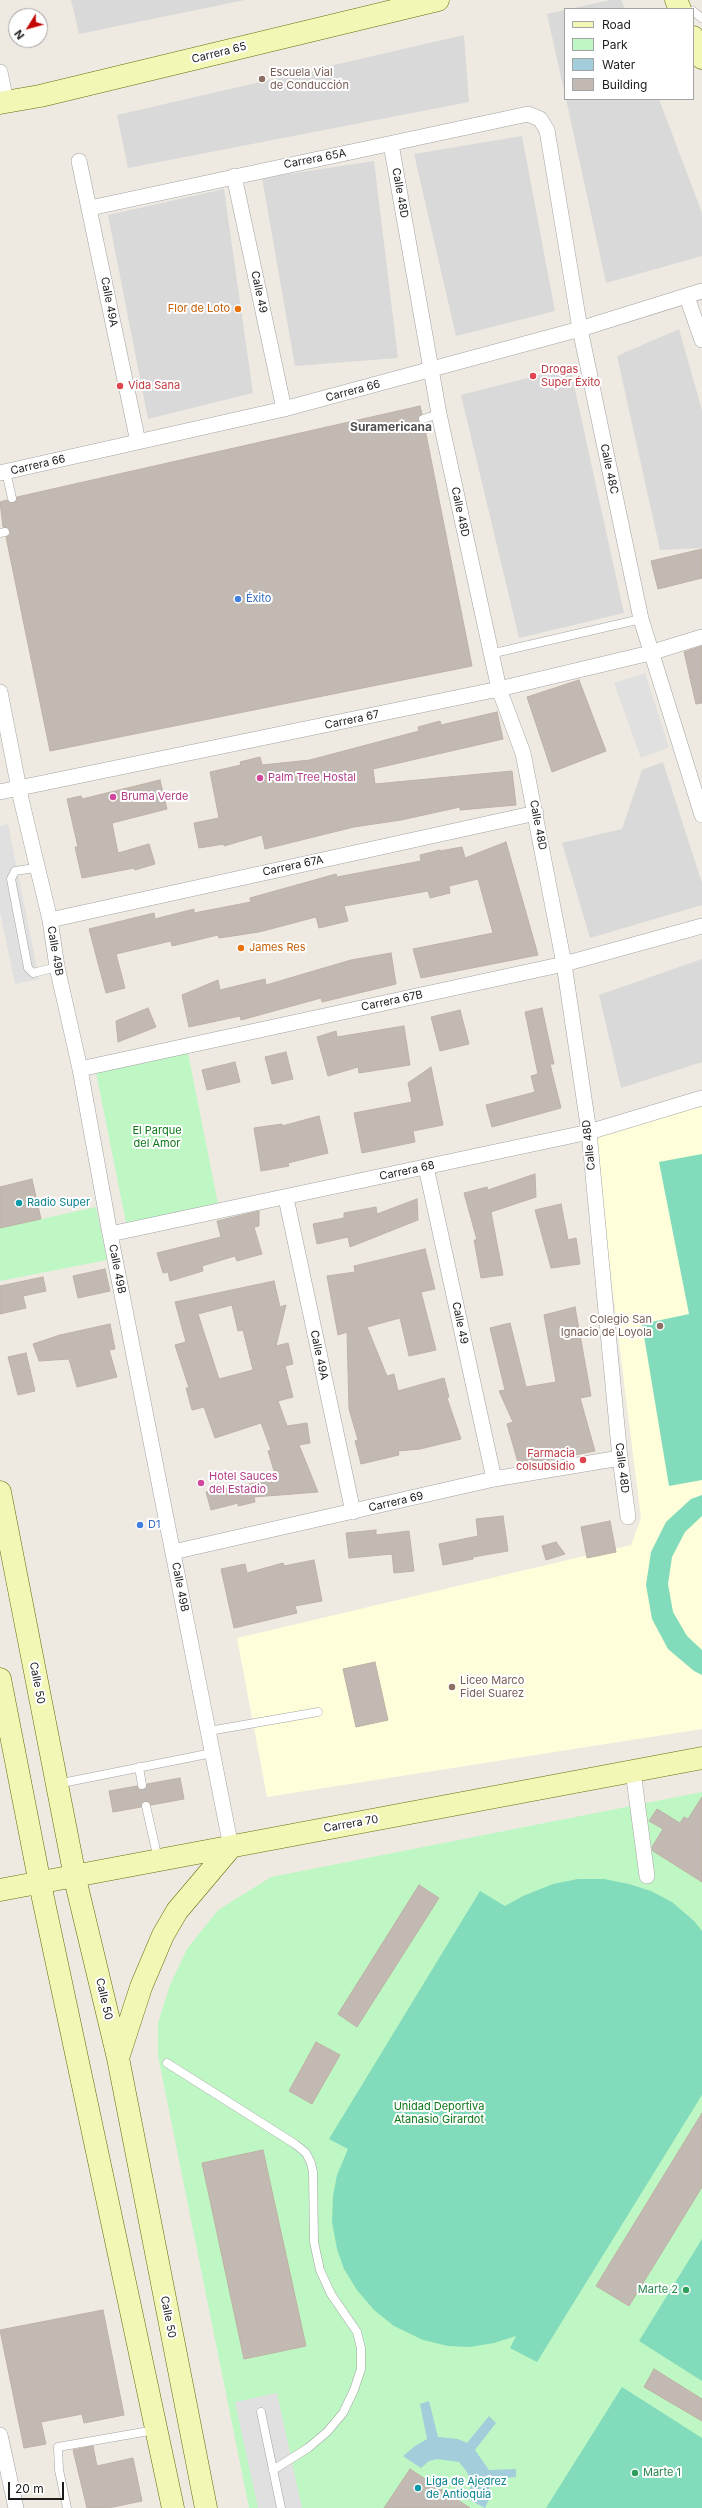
<!DOCTYPE html>
<meta charset="utf-8">
<style>
body{margin:0}
#map{position:relative;width:702px;height:2508px;overflow:hidden;background:#eeeae2;font-family:Inter,sans-serif}
canvas{display:block}
.legend{position:absolute;left:564px;top:8px;width:130px;height:92px;box-sizing:border-box;background:#fff;border:1px solid #a4a4a4;margin:0;padding:5px 7px;list-style:none;font-size:12px;color:#1c1c1c}
.legend li{display:flex;align-items:center;gap:8px;height:20px}
.legend b{width:20px;border:1px solid #a4a4a4}
.north{position:absolute;left:8px;top:8px;width:40px;height:40px;box-sizing:border-box;background:#fff;border:1px solid #a4a4a4;border-radius:50%;rotate:233deg;font-size:11px;font-weight:700;line-height:16px;text-align:center;color:#1c1c1c}
.north::after{content:'';display:block;margin:auto;width:14px;height:18px;background:#c40705;clip-path:polygon(50% 0,100% 100%,50% 72%,0 100%)}
.scale{position:absolute;left:8px;top:2482px;width:56px;height:18px;box-sizing:border-box;border:2px solid #1c1c1c;border-top:0;padding-left:5px;font-size:12px;line-height:14px;white-space:nowrap;color:#1c1c1c;-webkit-text-stroke:3px #fff;paint-order:stroke}
</style>
<div id="map">
<canvas width="702" height="2508"></canvas>
<ul class="legend">
<li><b style="height:5px;background:#f3f7b6"></b>Road</li>
<li><b style="height:11px;background:#bff7c4"></b>Park</li>
<li><b style="height:11px;background:#a3cdda"></b>Water</li>
<li><b style="height:11px;background:#c2bab2"></b>Building</li>
</ul>
<div class="north">N</div>
<div class="scale">20 m</div>
</div>
<script>
const ctx = document.querySelector('canvas').getContext('2d');
ctx.lineJoin = 'round';
function fill(path, color) { ctx.fillStyle = color; ctx.fill(path, 'evenodd'); }
const poly = rows => new Path2D(rows.map(r => 'M' + r).join(''));
function stroke(path, color, width, dash) { ctx.strokeStyle = color; ctx.lineWidth = width; ctx.lineCap = dash ? 'butt' : 'round'; ctx.setLineDash(dash || []); ctx.stroke(path); }
function label(font, color, halo, rows, align = 'center') {
  ctx.font = font + ' Inter,sans-serif'; ctx.lineWidth = 4; ctx.setLineDash([]); ctx.textBaseline = 'middle'; ctx.strokeStyle = halo; ctx.fillStyle = color; for (const [text, x, y, turn = 0] of rows) {
    ctx.save(); ctx.translate(x, y); ctx.rotate((+turn || 0) * Math.PI / 180); ctx.textAlign = isNaN(turn) ? turn : align; if (halo) ctx.strokeText(text, 0, 0); ctx.fillText(text, 0, 0); ctx.restore();
  }
}
fill(poly([
 [71,0,245,0,79,34],
 [610,0,621,0,625,9,569,9],
 [565,10,565,95,547,14],
 [464,35,469,102,128,168,117,115],
 [566,99,659,99,702,213,702,256,606,283],
 [522,136,555,311,456,336,414,154],
 [374,161,398,358,295,366,262,178],
 [224,189,253,393,148,419,108,215],
 [679,329,702,410,702,548,660,550,617,356],
 [570,367,624,613,519,638,461,395],
 [663,762,702,883,702,905,590,938,562,843,622,829,642,770],
 [702,959,702,1062,621,1088,599,995]
]), '#dad9d9');
fill(poly([
 [702,1102,702,1729,267,1797,237,1638,631,1545,641,1518,593,1135]
]), '#fefedb');
fill(poly([
 [188,1053,218,1204,126,1223,96,1072],
 [96,1207,107,1260,0,1281,0,1228],
 [702,1792,702,2508,249,2508,158,2056,158,2023,170,1985,187,1949,218,1910,271,1877]
]), '#bff7c4');
fill(poly([
 [702,1154,702,1480,669,1486,642,1324,689,1314,659,1162],
 [702,1495,702,1516,685,1532,672,1557,668,1584,673,1612,687,1636,702,1650,702,1675,694,1671,668,1649,652,1619,646,1585,651,1552,666,1522,691,1499],
 [578,1879,604,1879,629,1884,651,1891,672,1902,694,1921,702,1931,702,2095,537,2362,510,2348,516,2336,494,2343,470,2347,448,2346,423,2340,394,2326,374,2310,357,2290,344,2269,337,2249,332,2222,333,2196,337,2175,348,2149,329,2139,480,1891,505,1906,523,1896,553,1884],
 [702,2239,702,2381,639,2341],
 [622,2387,702,2438,702,2508,546,2508]
]), '#82dbba');
fill(poly([
 [645,673,669,747,641,758,614,683],
 [8,824,39,979,15,984,0,912,0,826],
 [277,2393,302,2508,258,2508,235,2402]
]), '#e0e0e0');
fill(poly([
 [429,2401,438,2437,458,2439,467,2443,489,2416,496,2423,475,2450,489,2470,516,2469,516,2477,490,2480,489,2499,485,2508,468,2499,471,2485,467,2472,459,2462,437,2459,429,2461,421,2468,403,2456,415,2446,427,2439,420,2404]
]), '#a3cdda');
const building = poly([
 [420,406,422,414,418,420,424,424,472,666,50,751,6,537,10,534,10,531,3,527,0,502,7,500,13,503,17,497,420,406],
 [702,549,702,578,658,589,651,561,702,549],
 [702,646,702,703,696,704,684,652,702,646],
 [579,680,606,751,552,772,527,697,579,680],
 [497,712,503,739,373,769,375,784,512,771,516,805,460,810,460,807,401,820,354,827,265,849,262,835,224,846,224,844,199,848,194,823,219,818,210,772,241,765,240,762,260,757,262,765,310,760,419,731,418,727,440,721,441,725,497,712],
 [160,780,167,809,112,823,118,853,149,844,155,864,135,870,134,868,82,878,75,847,78,847,67,799,81,796,82,799,160,780],
 [506,842,538,955,421,978,413,949,493,933,478,879,449,886,450,893,430,898,428,891,344,906,348,921,319,928,316,917,259,932,219,938,218,935,172,946,171,941,116,954,125,988,106,993,89,929,154,913,155,919,194,909,194,913,251,902,250,898,336,874,337,877,421,861,420,855,440,850,440,851,462,847,465,858,506,842],
 [391,953,396,984,322,1002,321,998,241,1020,240,1016,189,1027,182,995,218,980,220,990,265,979,266,985,351,960,391,953],
 [148,1008,156,1027,118,1042,116,1021,148,1008],
 [542,1008,554,1064,550,1064,561,1108,492,1127,486,1105,535,1092,531,1076,538,1074,525,1012,542,1008],
 [460,1010,469,1044,440,1051,431,1017,460,1010],
 [404,1026,410,1065,359,1073,358,1067,328,1076,317,1037,336,1031,337,1037,404,1026],
 [286,1052,293,1079,272,1084,265,1057,286,1052],
 [235,1062,240,1082,207,1090,202,1070,235,1062],
 [431,1067,443,1125,413,1131,415,1142,362,1153,354,1113,412,1102,408,1083,431,1067],
 [319,1116,328,1153,288,1163,289,1166,261,1171,254,1128,282,1124,282,1126,319,1116],
 [535,1174,536,1197,491,1212,503,1275,481,1278,474,1240,477,1240,464,1193,487,1187,488,1190,535,1174],
 [32,1179,41,1219,0,1228,0,1187,32,1179],
 [417,1199,418,1220,350,1247,348,1237,317,1244,313,1224,344,1218,344,1213,376,1207,377,1214,417,1199],
 [561,1204,568,1240,576,1238,580,1264,551,1268,535,1210,561,1204],
 [259,1211,259,1226,254,1227,262,1254,237,1261,235,1256,202,1266,203,1271,170,1281,168,1272,163,1273,157,1253,221,1237,217,1221,259,1211],
 [425,1249,435,1289,421,1292,436,1350,409,1356,400,1318,367,1327,387,1376,394,1374,398,1391,444,1378,449,1397,447,1398,461,1439,420,1449,398,1451,399,1455,361,1464,355,1441,358,1440,349,1409,347,1332,338,1335,327,1276,355,1272,354,1266,425,1249],
 [105,1269,110,1291,78,1298,73,1276,105,1269],
 [43,1277,46,1291,23,1296,26,1308,0,1314,0,1286,43,1277],
 [274,1281,280,1307,286,1305,276,1346,288,1343,293,1364,285,1366,293,1397,278,1401,287,1426,307,1423,310,1443,299,1445,318,1492,254,1497,255,1502,238,1506,238,1503,211,1510,206,1492,223,1487,224,1489,270,1480,270,1475,275,1474,268,1451,271,1450,261,1423,215,1438,204,1407,192,1410,186,1388,189,1388,175,1345,186,1342,175,1302,274,1281],
 [232,1305,238,1331,243,1330,253,1370,219,1379,198,1314,232,1305],
 [575,1307,591,1396,580,1398,595,1451,519,1466,507,1424,513,1422,499,1391,505,1390,490,1328,510,1323,526,1387,556,1382,544,1315,575,1307],
 [110,1324,115,1349,109,1350,117,1377,77,1387,69,1359,39,1361,33,1344,60,1335,110,1324],
 [26,1353,35,1391,18,1395,8,1357,26,1353],
 [503,1516,508,1551,473,1557,473,1559,443,1565,439,1544,478,1536,476,1519,503,1516],
 [610,1521,616,1552,587,1558,581,1527,610,1521],
 [376,1530,376,1535,409,1531,414,1571,394,1573,392,1554,349,1558,346,1533,376,1530],
 [556,1542,565,1554,546,1560,542,1546,556,1542],
 [314,1560,322,1601,295,1606,297,1613,234,1628,221,1569,245,1564,247,1573,283,1563,284,1566,314,1560],
 [375,1662,388,1720,356,1727,343,1669,375,1662],
 [180,1778,184,1799,151,1805,145,1801,141,1807,113,1812,109,1791,137,1786,143,1790,147,1784,180,1778],
 [702,1797,702,1882,653,1851,652,1847,663,1829,649,1821,657,1809,680,1823,684,1817,688,1819,702,1797],
 [419,1885,439,1898,357,2027,338,2014,419,1885],
 [316,2042,340,2055,312,2104,289,2091,316,2042],
 [702,2113,702,2187,629,2306,596,2286,702,2113],
 [263,2150,306,2346,244,2359,202,2163,263,2150],
 [103,2310,124,2415,84,2423,82,2414,41,2422,46,2444,24,2448,0,2330,103,2310],
 [654,2369,702,2399,702,2421,644,2387,654,2369],
 [93,2446,97,2466,133,2458,142,2501,108,2508,87,2508,73,2450,93,2446],
 [410,2469,470,2508,384,2508,410,2469]
]);
fill(building, '#c2bab2');
stroke(building, '#bfb1a5', 1);
const lane = poly([
 [693,11,702,18],
 [423,419,439,414],
 [6,472,12,498],
 [0,533,5,532],
 [490,654,641,619],
 [35,868,15,871,11,879,28,968,33,973,57,967],
 [209,1731,318,1712],
 [139,1767,142,1785],
 [57,1784,212,1753],
 [146,1806,158,1859],
 [167,2063,295,2144,306,2153,311,2163,313,2172,314,2242,320,2270,331,2294,357,2332,361,2348,361,2369,354,2390,343,2413,327,2432,308,2448,273,2470],
 [261,2412,281,2508],
 [67,2508,59,2470,58,2447,155,2430]
]);
const street = poly([
 [0,72,6,102],
 [391,144,439,414,499,689,523,753,564,964,589,1132,620,1458,628,1517],
 [79,161,138,442],
 [234,176,284,409],
 [90,208,528,114,540,119,547,130,580,329,641,619,702,815],
 [687,297,702,340],
 [0,473,284,409,580,329,702,291],
 [0,692,21,799,50,920,57,967,80,1069,110,1234,231,1847],
 [0,792,499,689,650,653,702,637],
 [50,920,536,813],
 [80,1069,564,964,702,926],
 [426,1167,494,1479],
 [286,1198,353,1512],
 [110,1234,589,1132,702,1098],
 [173,1552,494,1479,620,1458],
 [633,1771,647,1876],
 [0,2435,16,2508]
]);
const secondary = poly([
 [676,0,680,9],
 [693,37,702,58],
 [0,103,40,96,438,0],
 [0,1492,77,1887,118,2058,206,2508],
 [0,1679,40,1884,173,2508],
 [0,1890,702,1758],
 [118,2058,141,1987,163,1935,177,1911,231,1847]
]);
stroke(lane, '#a3a3a3', 9);
stroke(street, '#a3a3a3', 16);
stroke(secondary, '#636f07', 23);
stroke(lane, '#fff', 8);
stroke(street, '#fff', 15);
stroke(secondary, '#f3f7b6', 22);
for (const [x, y, r, color] of [
 [262,79,4,"#8d6e63"],
 [238,309,4,"#e8710a"],
 [533,376,4,"#e0444e"],
 [120,386,4,"#e0444e"],
 [238,599,4,"#3f7fe0"],
 [260,778,4,"#d1479c"],
 [113,797,4,"#d1479c"],
 [241,948,4,"#e8710a"],
 [19,1203,4,"#0f9aa8"],
 [660,1326,4,"#8d6e63"],
 [583,1460,4,"#e0444e"],
 [201,1483,4,"#d1479c"],
 [140,1525,4,"#3f7fe0"],
 [452,1687,4,"#8d6e63"],
 [686,2290,4,"#2e9e5b"],
 [635,2473,4,"#2e9e5b"],
 [418,2488,4,"#0f9aa8"]
]) { const dot = new Path2D(); dot.arc(x, y, r, 0, 2 * Math.PI); ctx.fillStyle = color; ctx.fill(dot); stroke(dot, '#fff', 1.5); }
label('11px', '#1c1c1c', '#fff', [
 ["Carrera 65",219,53,-14],
 ["Carrera 65A",315,159,-11],
 ["Calle 48D",400,193,80],
 ["Calle 49",259,292,78],
 ["Calle 49A",109,302,79],
 ["Carrera 66",353,391,-15],
 ["Carrera 66",38,465,-13],
 ["Calle 48C",609,469,78],
 ["Calle 48D",460,512,78],
 ["Carrera 67",352,720,-12],
 ["Calle 48D",538,825,79],
 ["Carrera 67A",293,866,-12],
 ["Calle 49B",55,951,80],
 ["Carrera 67B",392,1001,-12],
 ["Calle 48D",589,1145,-96],
 ["Carrera 68",407,1171,-12],
 ["Calle 49B",117,1269,79],
 ["Calle 49",460,1323,78],
 ["Calle 49A",319,1355,78],
 ["Calle 48D",622,1468,83],
 ["Carrera 69",396,1502,-13],
 ["Calle 49B",180,1587,79],
 ["Calle 50",37,1683,79],
 ["Carrera 70",351,1824,-10],
 ["Calle 50",104,1999,77],
 ["Calle 50",168,2317,79]
]);
label('11px', '#785e54', '#fff', [
 ["Escuela Vial",270,73],
 ["de Conducción",270,86],
 ["Colegio San",652,1320,"right"],
 ["Ignacio de Loyola",652,1333,"right"],
 ["Liceo Marco",460,1681],
 ["Fidel Suarez",460,1694]
], 'left');
label('11px', '#c56008', '#fff', [
 ["Flor de Loto",230,309],
 ["James Res",249,948,"left"]
], 'right');
label('11px', '#be3a42', '#fff', [
 ["Drogas",541,370],
 ["Super Éxito",541,383],
 ["Vida Sana",128,386],
 ["Farmacia",575,1454,"right"],
 ["colsubsidio",575,1467,"right"]
], 'left');
label('11px', '#366cbe', '#fff', [
 ["Éxito",246,599],
 ["D1",148,1525]
], 'left');
label('11px', '#b23c85', '#fff', [
 ["Palm Tree Hostal",268,778],
 ["Bruma Verde",121,797],
 ["Hotel Sauces",209,1477],
 ["del Estadio",209,1490]
], 'left');
label('11px', '#0e7718', '#fff', [
 ["El Parque",157,1131],
 ["del Amor",157,1144],
 ["Unidad Deportiva",439,2107],
 ["Atanasio Girardot",439,2120]
]);
label('11px', '#0d838f', '#fff', [
 ["Radio Super",27,1203],
 ["Liga de Ajedrez",426,2482],
 ["de Antioquia",426,2495]
], 'left');
label('11px', '#27864d', '#fff', [
 ["Marte 2",678,2290],
 ["Marte 1",643,2473,"left"]
], 'right');
label('bold 12px', '#4f4f4f', '#fff', [
 ["Suramericana",391,427]
]);
</script>
